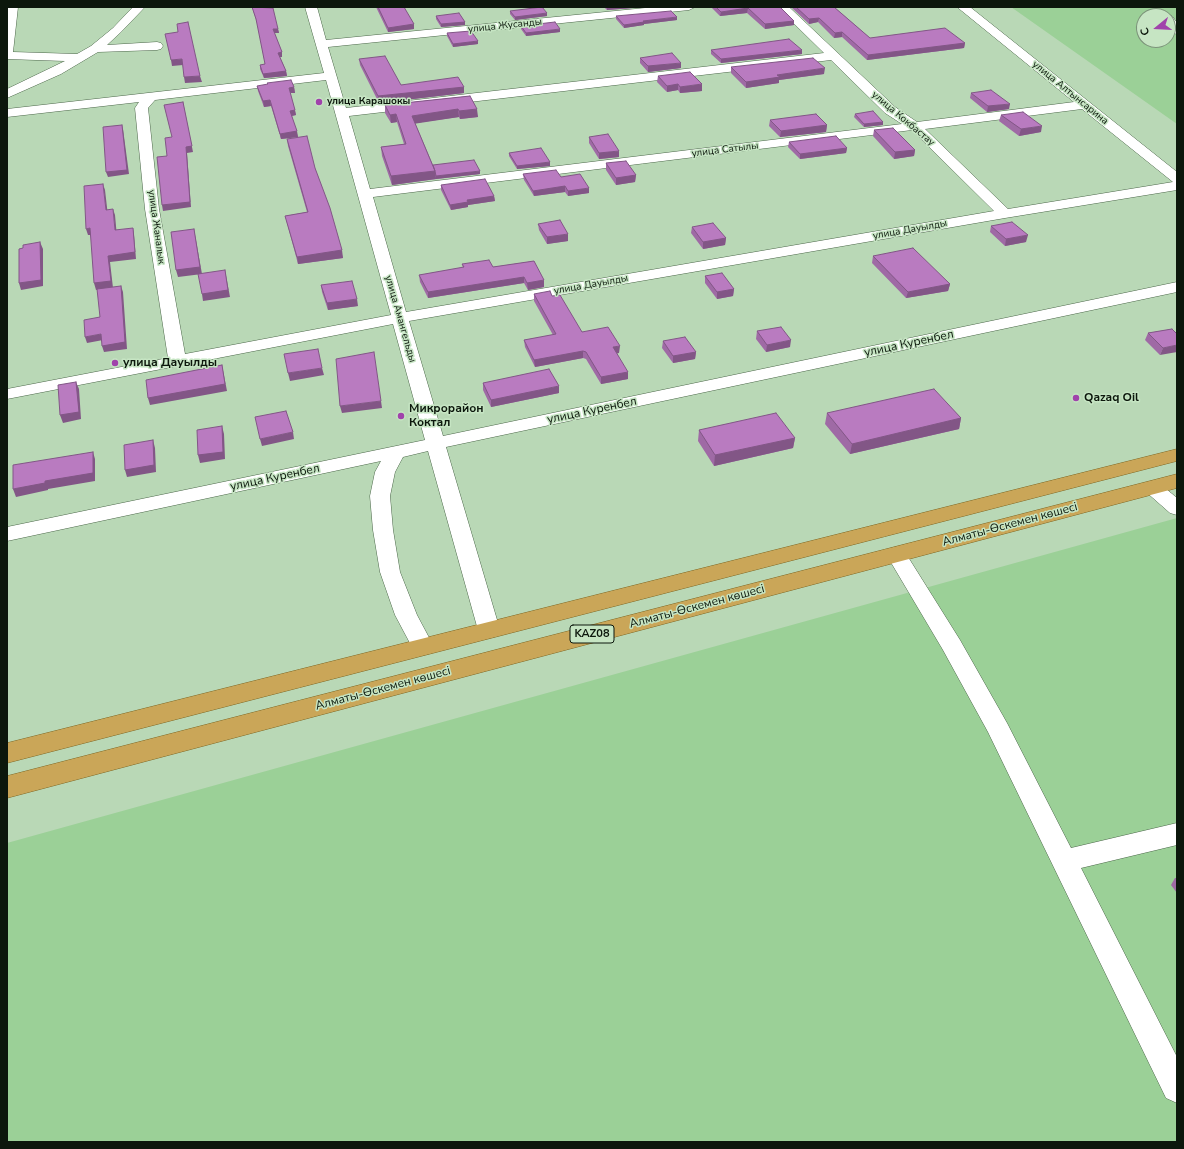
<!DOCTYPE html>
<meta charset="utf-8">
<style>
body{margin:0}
#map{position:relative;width:1184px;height:1149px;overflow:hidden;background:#b9d8b6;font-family:"Nunito Sans",sans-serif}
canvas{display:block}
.frame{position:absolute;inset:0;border:8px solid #0c170c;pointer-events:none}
.north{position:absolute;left:1136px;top:8px;width:40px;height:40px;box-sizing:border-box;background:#c6e5c3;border:1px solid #7c937a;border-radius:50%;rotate:252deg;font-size:11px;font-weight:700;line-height:16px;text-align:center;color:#0c170c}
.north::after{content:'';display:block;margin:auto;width:14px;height:18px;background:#a042ab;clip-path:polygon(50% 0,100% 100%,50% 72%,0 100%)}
</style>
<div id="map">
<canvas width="1184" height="1149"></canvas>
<div class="frame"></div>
<div class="north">С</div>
</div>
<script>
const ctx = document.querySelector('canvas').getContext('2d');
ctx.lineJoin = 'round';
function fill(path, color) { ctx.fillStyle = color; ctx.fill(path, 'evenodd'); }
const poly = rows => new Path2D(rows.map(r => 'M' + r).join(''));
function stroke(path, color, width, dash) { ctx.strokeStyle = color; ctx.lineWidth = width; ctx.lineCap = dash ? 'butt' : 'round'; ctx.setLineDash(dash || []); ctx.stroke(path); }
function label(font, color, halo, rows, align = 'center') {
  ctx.font = font + ' "Nunito Sans",sans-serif'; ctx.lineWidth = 3; ctx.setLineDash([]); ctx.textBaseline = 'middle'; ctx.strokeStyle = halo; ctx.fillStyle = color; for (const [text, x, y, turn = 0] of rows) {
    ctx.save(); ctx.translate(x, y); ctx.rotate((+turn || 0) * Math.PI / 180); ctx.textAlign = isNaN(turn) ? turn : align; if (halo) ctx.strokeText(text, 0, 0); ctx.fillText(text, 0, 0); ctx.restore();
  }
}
fill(poly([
 [1011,7,1177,7,1177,124],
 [1144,16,1168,16,1168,40,1144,40],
 [1177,518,1177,1142,7,1142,7,843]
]), '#9bd097');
const minor = poly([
 [7,7,18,7,13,52,77,54,91,46,113,28,133,7,145,7,121,32,107,45,157,42,161,43,163,46,161,49,157,50,98,52,61,74,7,98,7,89,65,61,7,59,7,7],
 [305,7,317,7,326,40,655,7,695,7,689,10,328,47,346,108,824,53,777,7,789,7,895,107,917,122,1074,102,957,7,970,7,1177,172,1177,190,1005,218,409,321,443,436,1177,282,1177,292,446,447,500,630,497,636,489,638,481,636,478,630,428,451,403,457,395,472,390,496,393,530,400,572,417,615,434,647,431,653,423,655,415,653,412,647,395,615,380,572,373,530,370,496,375,472,381,461,7,541,7,527,425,440,393,324,7,399,7,389,168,358,145,209,135,108,139,102,7,117,7,109,324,73,305,7],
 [831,60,885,113,902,124,370,189,349,116,831,60],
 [326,80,391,315,185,354,159,209,148,108,155,100,326,80],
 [1082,109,1173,182,1008,209,925,129,1082,109],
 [912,130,994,211,406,312,373,197,912,130],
 [1168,15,1172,16,1177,23,1177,34,1173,33,1168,26,1168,16,1164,16,1168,15],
 [1152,481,1159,483,1177,498,1177,515,1170,513,1145,491,1142,487,1145,483,1152,481],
 [896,547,903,549,960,640,1007,723,1071,848,1177,823,1177,845,1081,868,1177,1057,1177,1103,1166,1098,988,732,943,650,886,554,889,549,896,547]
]);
const trunk = poly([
 [1177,449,1177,461,7,763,7,743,1177,449],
 [1177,474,1177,488,7,798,7,776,1177,474]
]);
stroke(minor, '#4c674a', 1);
stroke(trunk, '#7f6622', 1);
fill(minor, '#fff');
fill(trunk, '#caa658');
fill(poly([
 [252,7,270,7,278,29,279,33,274,33,282,52,282,57,280,57,286,71,287,76,264,78,260,69,260,65,265,64,257,23],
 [376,7,404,7,414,29,388,32],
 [604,7,646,7,607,10],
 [711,7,780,7,794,21,794,25,765,29,747,13,720,16],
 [791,7,834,7,870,38,965,43,964,48,867,60,842,37,834,38,818,22,809,24],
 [510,11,547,16,515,20,510,14],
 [436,16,465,22,465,25,441,27,436,19],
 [616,16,677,20,644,24,644,25,624,28,616,19],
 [521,26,560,32,526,36,521,29],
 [447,33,478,44,453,47,447,36],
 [711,50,802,54,721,63,711,54],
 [640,58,681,68,648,72,640,63],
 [359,59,401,85,464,87,464,93,379,103,360,65],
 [731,67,824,74,779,80,779,83,746,88,731,73],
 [658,76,702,91,680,93,678,90,667,92,657,82],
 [257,86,294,87,295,93,290,93,296,115,292,116,298,137,281,139,271,106,264,107,258,91],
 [971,93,1009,109,987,112,970,98],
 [470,96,478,117,460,119,459,117,415,123,433,165,480,174,436,179,436,178,436,179,392,185,382,156,381,147,404,144,397,122,391,123,385,113,385,105],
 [855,114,883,122,883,125,864,127,854,117],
 [1001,115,1041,132,1019,136,999,121],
 [770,120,827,125,826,132,780,137,769,126],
 [874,130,915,150,914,156,894,159,873,136],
 [589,137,619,157,599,159,589,143],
 [287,139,315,168,343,258,298,264,287,223,285,216,307,212,288,146],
 [789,142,847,148,846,153,800,159,788,147],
 [509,153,550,166,517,169,509,156],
 [606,163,636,175,635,182,616,185,606,170],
 [523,174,561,177,589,193,568,196,565,192,534,196,524,180],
 [441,185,494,196,495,201,468,205,468,207,451,210,441,190],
 [538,224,568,241,547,244,539,230],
 [991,226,1026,242,1005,246,990,232],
 [692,227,726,238,725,245,703,249,691,233],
 [873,256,950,284,948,291,906,298,872,263],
 [534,261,544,287,528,290,524,283,428,298,420,282,419,275,463,268,462,264,493,267],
 [705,276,734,289,733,296,717,299,705,283],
 [321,285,358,306,328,310,322,292],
 [534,294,552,296,582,332,619,353,617,353,628,379,601,384,586,359,583,358,535,367,525,347,524,340,553,335,534,301],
 [1172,329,1160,355,1145,340,1148,333],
 [757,331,790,347,766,352,756,339],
 [663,341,696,352,695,359,673,363,662,348],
 [483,383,559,393,491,407,483,390],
 [827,413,961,418,959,429,850,454,825,424],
 [699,430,795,438,793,448,714,466,698,441],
 [1175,878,1177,878,1177,893,1171,885]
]), '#9f6aa5');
fill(poly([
 [607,7,646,7,607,10],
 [748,8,747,13,720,16,721,12],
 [547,13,547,16,515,20,515,17],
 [677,17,677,20,644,24,644,25,624,28,624,25,643,21],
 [819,18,818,22,809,24,809,19],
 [794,21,794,25,765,29,765,24],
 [465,22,465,25,441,27,441,24],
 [414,24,414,29,388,32,388,28],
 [273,29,278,29,279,33,274,33],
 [560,29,560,32,526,36,526,33],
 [842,32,842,37,834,38,835,33],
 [478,41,478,44,453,47,453,44],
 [965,43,964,48,867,60,868,55],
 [802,50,802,54,721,63,721,59],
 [282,52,282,57,279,57,278,53],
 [182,59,183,65,172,66,171,60],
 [681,63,681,68,648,72,648,66],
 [825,68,824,74,779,80,779,83,746,88,746,82,777,75],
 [286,71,287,76,264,78,263,74],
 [200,76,202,82,185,83,184,77],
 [678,84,678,90,667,92,667,86],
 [702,84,702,91,680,93,680,87],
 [294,87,295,93,290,93,289,88],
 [464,87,464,93,379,103,378,96],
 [270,100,271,106,264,107,263,101],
 [183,102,193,152,187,153,191,207,163,211,162,205],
 [1010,104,1009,109,987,112,988,106],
 [458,109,459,117,413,124,412,116],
 [477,109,478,117,460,119,459,111],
 [295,110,296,115,291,116,290,111],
 [396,114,397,122,391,123,390,115],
 [883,122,883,125,864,127,864,124],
 [122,125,123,129,129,174,108,177,106,172],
 [827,125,826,132,780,137,781,131],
 [1042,126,1041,132,1019,136,1021,129],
 [297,131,298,137,281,139,280,134],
 [847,148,846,153,800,159,800,154],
 [915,150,914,156,894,159,895,152],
 [619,151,619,157,599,159,599,153],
 [550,162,550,166,517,169,517,166],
 [435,171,436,179,392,185,391,176],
 [480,171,480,174,436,179,436,176],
 [636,175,635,182,616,185,616,178],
 [7,178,8,208,7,208],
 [103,184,105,190,108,216,106,210],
 [565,186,565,192,534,196,533,191],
 [589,188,589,193,568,196,568,191],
 [494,196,495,201,468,205,468,207,451,210,450,205,467,200],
 [113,209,115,215,117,237,115,230],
 [90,228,92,235,88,235,86,229],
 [133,228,134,235,136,259,110,262,113,288,96,290,94,283,108,256],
 [194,229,202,274,178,277,176,270],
 [568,234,568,241,547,244,547,237],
 [1028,235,1026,242,1005,246,1006,239],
 [726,238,725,245,703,249,703,242],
 [40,242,43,249,43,286,21,290,19,283],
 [342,250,343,258,298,264,297,257],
 [225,270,230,297,203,301,202,294],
 [524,277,524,283,428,298,428,292],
 [544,280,544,287,528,290,527,283],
 [950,284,948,291,906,298,908,292],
 [121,286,123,292,127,349,104,352,102,346],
 [734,289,733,296,717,299,717,292],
 [357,299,358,306,328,310,327,303],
 [101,334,103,340,87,343,85,337],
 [791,340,790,347,766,352,767,345],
 [1177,345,1177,352,1160,355,1163,348],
 [620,346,619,353,613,354,613,347],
 [583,351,583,358,535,367,534,360],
 [696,352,695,359,673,363,673,356],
 [222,365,227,391,150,405,148,398],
 [322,368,324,375,290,381,288,373],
 [628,372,628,379,601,384,601,377],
 [76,382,79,389,81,419,63,423,60,415],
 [559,386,559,393,491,407,491,400],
 [381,401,382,408,342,413,340,406],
 [961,418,959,429,850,454,852,444],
 [222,426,224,434,225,459,200,463,198,455],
 [293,432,294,439,262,446,260,439],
 [795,438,793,448,714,466,715,455],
 [153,440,155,448,156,472,127,477,125,470],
 [93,452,95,459,95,481,48,489,48,490,16,497,13,489,45,481]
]), '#825686');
const building = poly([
 [252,7,273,8,278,29,273,29,282,52,278,53,286,71,263,74,260,65,265,64,256,19,252,7],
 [378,7,404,7,414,24,388,28,378,7],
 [542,7,547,13,515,17,510,11,542,7],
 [716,7,780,7,794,21,765,24,748,8,721,12,716,7],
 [796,7,834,7,870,38,945,28,965,43,868,55,842,32,835,33,819,18,809,19,796,7],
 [671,11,677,17,643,21,644,22,624,25,616,16,671,11],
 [459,13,465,22,441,24,436,16,459,13],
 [188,22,200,76,184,77,182,59,171,60,165,34,178,32,177,24,188,22],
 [555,22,560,29,526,33,521,26,555,22],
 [471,31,478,41,453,44,447,33,471,31],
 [789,39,802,50,721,59,711,50,789,39],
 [672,53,681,63,648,66,640,58,672,53],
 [385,56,401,85,458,77,464,87,378,96,359,59,385,56],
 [813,58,825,68,777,75,780,77,746,82,731,67,813,58],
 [690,72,702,84,680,87,678,84,667,86,658,76,690,72],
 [291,80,294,87,289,88,295,110,290,111,297,131,280,134,270,100,263,101,257,86,268,84,267,83,291,80],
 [991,90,1010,104,988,106,971,93,991,90],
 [470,96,477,109,459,111,458,109,412,116,435,171,391,176,381,147,406,144,396,114,390,115,385,105,470,96],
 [183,102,192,146,186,147,190,202,162,205,157,157,167,156,165,138,172,137,164,105,183,102],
 [873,111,883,122,864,124,855,114,873,111],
 [1023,112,1042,126,1021,129,1001,115,1023,112],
 [816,114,827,125,781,131,770,120,816,114],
 [122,125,127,170,106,172,103,127,122,125],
 [893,128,915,150,895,152,874,130,893,128],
 [608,134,619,151,599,153,589,137,608,134],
 [307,136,315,168,330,208,342,250,297,257,285,216,308,212,287,139,307,136],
 [836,136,847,148,800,154,789,142,836,136],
 [541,148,550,162,517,166,509,153,541,148],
 [474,160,480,171,436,176,435,171,433,165,474,160],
 [626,161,636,175,616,178,606,163,626,161],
 [556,170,561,177,580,174,589,188,568,191,565,186,533,191,523,174,556,170],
 [485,179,494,196,467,200,468,202,450,205,441,185,485,179],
 [103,184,106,210,113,209,115,230,133,228,135,252,108,256,111,281,94,283,90,228,86,229,84,186,103,184],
 [560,220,568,234,547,237,538,224,560,220],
 [1012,222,1028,235,1006,239,991,226,1012,222],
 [713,223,726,238,703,242,692,227,713,223],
 [194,229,200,267,176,270,171,232,194,229],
 [40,242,41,280,19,283,19,249,23,248,23,245,40,242],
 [913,248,950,284,908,292,873,256,913,248],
 [489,260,493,267,534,261,544,280,527,283,524,277,428,292,419,275,464,267,462,264,489,260],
 [225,270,228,290,202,294,198,274,225,270],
 [722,273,734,289,717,292,705,276,722,273],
 [352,281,357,299,327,303,321,285,352,281],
 [121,286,125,342,102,346,101,334,85,337,84,320,100,317,97,289,121,286],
 [550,291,552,296,560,295,582,332,608,327,620,346,613,347,628,372,601,377,586,352,583,351,534,360,524,340,556,334,534,294,550,291],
 [781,327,791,340,767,345,757,331,781,327],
 [1172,329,1177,334,1177,345,1163,348,1148,333,1172,329],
 [685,337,696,352,673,356,663,341,685,337],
 [318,349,322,368,288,373,284,354,318,349],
 [374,352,381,401,340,406,336,359,374,352],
 [222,365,225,384,148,398,146,380,222,365],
 [549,369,559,386,491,400,483,383,549,369],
 [76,382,79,412,60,415,58,385,76,382],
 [934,389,961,418,852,444,827,413,934,389],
 [286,411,293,432,260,439,255,417,286,411],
 [776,413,795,438,715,455,699,430,776,413],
 [222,426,223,452,198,455,197,430,222,426],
 [153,440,154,465,125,470,124,445,153,440],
 [93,452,93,473,45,481,45,483,13,489,13,465,93,452]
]);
fill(building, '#b97bc0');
stroke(building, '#825686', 1);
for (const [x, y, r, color] of [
 [319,102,4,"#a042ab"],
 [115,363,4,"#a042ab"],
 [1076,398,4,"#a042ab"],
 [401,416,4,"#a042ab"]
]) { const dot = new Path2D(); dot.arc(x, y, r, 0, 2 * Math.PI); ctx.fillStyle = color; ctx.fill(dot); stroke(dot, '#c6e5c3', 1.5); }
label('10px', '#0c170c', '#c6e5c3', [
 ["улица Жусанды",505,26,-6],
 ["улица Алтынсарина",1070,93,39],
 ["улица Кокбастау",903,119,40],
 ["улица Сатылы",725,150,-7],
 ["улица Жаналык",156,227,82],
 ["улица Дауылды",910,230,-10],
 ["улица Дауылды",591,285,-10],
 ["улица Амангельды",400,319,74]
]);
label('bold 10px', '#0c170c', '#c6e5c3', [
 ["улица Карашокы",327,102]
], 'left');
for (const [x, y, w] of [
 [592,634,44]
]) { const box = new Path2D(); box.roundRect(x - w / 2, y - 9, w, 18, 3); ctx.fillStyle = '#c6e5c3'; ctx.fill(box); stroke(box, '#0c170c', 1); }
label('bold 11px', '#0c170c', null, [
 ["KAZ08",592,634]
]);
label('12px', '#0c170c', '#c6e5c3', [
 ["улица Куренбел",909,344,-12],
 ["улица Куренбел",592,411,-12],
 ["улица Куренбел",275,478,-12],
 ["Алматы-Өскемен көшесі",1010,525,-15],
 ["Алматы-Өскемен көшесі",697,607,-15],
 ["Алматы-Өскемен көшесі",383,689,-15]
]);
label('bold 12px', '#0c170c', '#c6e5c3', [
 ["улица Дауылды",123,363],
 ["Qazaq Oil",1084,398],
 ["Микрорайон",409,409],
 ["Коктал",409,423]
], 'left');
</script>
